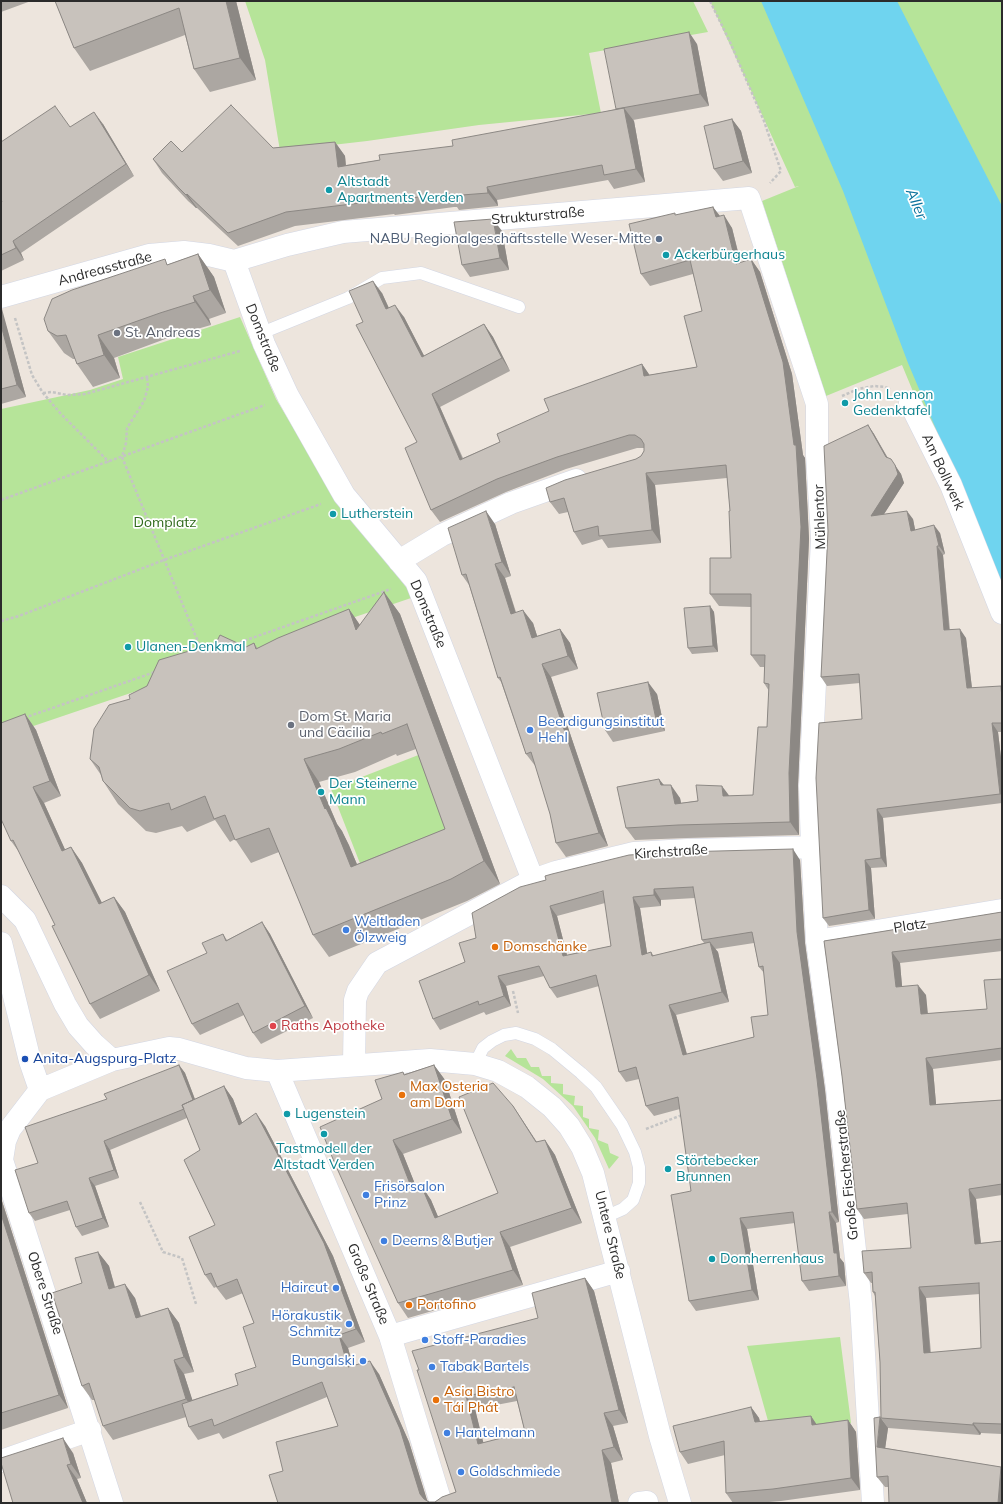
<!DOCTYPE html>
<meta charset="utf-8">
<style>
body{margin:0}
#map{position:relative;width:1003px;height:1504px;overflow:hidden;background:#ede5dd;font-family:Mulish,sans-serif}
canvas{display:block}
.frame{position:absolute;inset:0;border:2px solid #2b2b2b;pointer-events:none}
</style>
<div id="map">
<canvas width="1003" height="1504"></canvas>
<div class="frame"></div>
</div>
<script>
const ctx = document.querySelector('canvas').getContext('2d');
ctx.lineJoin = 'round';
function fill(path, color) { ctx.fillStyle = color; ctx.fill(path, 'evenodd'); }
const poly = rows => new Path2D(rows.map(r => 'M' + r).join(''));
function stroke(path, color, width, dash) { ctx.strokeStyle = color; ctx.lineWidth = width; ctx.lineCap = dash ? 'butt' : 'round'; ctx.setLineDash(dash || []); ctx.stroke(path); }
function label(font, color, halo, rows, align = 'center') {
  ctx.font = font + ' Mulish,sans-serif'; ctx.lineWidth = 3.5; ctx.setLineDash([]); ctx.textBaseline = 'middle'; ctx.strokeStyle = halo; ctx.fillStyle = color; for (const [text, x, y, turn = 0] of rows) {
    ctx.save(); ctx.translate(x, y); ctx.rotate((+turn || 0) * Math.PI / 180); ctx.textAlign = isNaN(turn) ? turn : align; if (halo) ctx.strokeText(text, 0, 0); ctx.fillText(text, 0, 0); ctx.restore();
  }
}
fill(poly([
 [245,1,693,1,708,32,589,53,601,113,479,125,367,141,280,151,265,60],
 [710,1,1002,1,1002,606,902,365,826,396,762,201,799,186,795,187],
 [240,317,276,399,335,497,414,597,1,737,1,409,90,390,123,379,118,357],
 [421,754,459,849,368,884,331,789],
 [511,1049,517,1058,526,1058,531,1067,539,1067,542,1076,551,1076,551,1083,563,1084,563,1094,575,1096,574,1105,583,1106,583,1117,589,1119,589,1128,599,1130,598,1140,608,1144,610,1153,619,1157,609,1169,595,1138,573,1106,543,1079,505,1056],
 [840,1337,851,1423,770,1428,747,1346]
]), '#b6e499');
fill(poly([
 [761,1,897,1,1002,206,1002,585,908,363,843,191]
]), '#6fd4ef');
const lane = poly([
 [259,334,348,298,382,278,421,273,519,307],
 [475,1064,483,1048,492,1041,504,1035,516,1033,535,1039,552,1049,581,1073,596,1087,622,1125,635,1152,639,1167,639,1183,633,1200,623,1209,605,1217]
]);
const street = poly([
 [234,261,287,245,343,232,749,198,817,404,817,455,822,539,810,786,812,847,817,941,837,1088,861,1304,873,1503],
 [234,261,264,344,288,396,344,495,416,581,533,880],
 [1,297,149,255,184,252,209,255,234,261],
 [910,403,951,485,1002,613],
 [399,561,442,535,511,503,576,480],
 [1,896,25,920,65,1004,78,1026,94,1044,112,1060],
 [817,941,1002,910],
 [1,943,30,1061,40,1090],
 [354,1065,355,1000,358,991,377,963,533,880,556,872,634,853,687,850,812,847],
 [277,1071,390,1336,441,1503],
 [390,1336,619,1271],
 [1,1461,90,1430],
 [112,1503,2,1160,5,1141,10,1129,40,1090,112,1060,169,1048,179,1049,246,1068,277,1071,430,1060,475,1064,498,1071,527,1087,552,1107,569,1126,582,1147,593,1173,660,1436,680,1503],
 [639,1503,647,1502]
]);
stroke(lane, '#d2d6e3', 13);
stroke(street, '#d2d6e3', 23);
stroke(poly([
 [710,1,730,42,764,121,781,171,770,183],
 [15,318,32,375,43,393,61,414,109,462],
 [147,378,148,387,144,401,127,428,126,443,122,457,201,649],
 [43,393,52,392,67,395,85,394,240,351],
 [842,396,858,389,874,386,885,387,890,389],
 [1,500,265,405],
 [1,621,19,616,164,560,321,504],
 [235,644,391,589],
 [24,718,155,672],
 [513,991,518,1013],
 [646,1129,682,1115],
 [140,1202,163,1252,182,1258,196,1304]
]), '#c4c4c4', 2.5, [3, 2]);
stroke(lane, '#fff', 12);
stroke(street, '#fff', 22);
fill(poly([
 [1,1,31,1,1,12],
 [55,1,236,1,256,80,210,92,194,69,185,35,90,71,74,48],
 [697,44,709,106,633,120,634,121,645,182,614,189,608,180,497,200,498,206,459,210,457,207,454,207,395,215,394,214,295,226,238,246,197,208,196,208,188,201,162,173,153,159,182,152,273,148,335,142,345,156,346,165,380,160,453,146,616,109],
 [732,119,741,131,752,173,723,181,714,169],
 [103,124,134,176,21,253,24,260,1,271,1,202,70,127],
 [713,207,720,216,732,228,741,263,751,259,760,272,792,374,803,455,805,458,809,539,798,785,799,835,687,838,635,840,626,828,659,779,664,785,680,798,681,803,730,796,753,795,767,727,769,691,764,683,764,667,760,667,751,655,751,607,719,606,710,594,731,558,730,511,727,478,655,485,661,543,608,548,602,539,582,545,574,532,568,512,559,514,550,502,636,459,641,456,644,451,644,448,637,448,566,469,506,492,440,522,431,510,417,442,363,322,382,293,389,308,404,317,424,356,484,324,493,337,510,371,440,407,463,458,500,442,549,411,642,364,649,375,697,367,702,311,693,274,650,286,641,274,676,215],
 [502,231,509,270,470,277,462,265],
 [198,254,214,277,226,313,209,319,211,325,176,335,114,358,120,378,93,387,77,364,75,359,73,359,64,353,48,331,169,264],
 [1,308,26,397,1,404],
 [868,425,874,434,888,458,901,474,904,483,884,514,913,519,915,530,940,533,945,554,943,555,950,630,966,638,972,688,1002,687,1002,732,998,732,1002,766,1002,803,883,818,887,867,871,868,875,919,829,926,823,918,862,719,860,683,827,686,821,677],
 [495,524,511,576,505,578,516,612,533,623,537,636,560,629,570,643,578,669,551,677,608,846,566,857,556,843,550,814,536,767,526,754,501,682,498,678,469,585,462,575],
 [384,592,400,614,500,884,467,901,329,957,313,935,279,852,251,863,235,839,230,842,215,820,187,832,182,826,156,833,146,831,118,804,103,781,101,775,90,759,130,699,254,643,258,649,349,609,360,625],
 [416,749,445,829,357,864,342,831,337,824,319,782,355,772,396,754,397,756],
 [710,606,714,612,718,652,692,654,688,648],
 [657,694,665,731,613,742,605,730],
 [25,714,36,730,61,796,44,803,65,850,71,847,82,863,102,903,114,897,125,912,160,991,100,1019,90,1004,55,925,19,852,11,841],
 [800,860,805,943,825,1090,839,1222,836,1223,840,1258,844,1263,846,1286,809,1291,802,1281,795,1223,747,1229,759,1300,696,1311,689,1301,691,1191,680,1109,654,1116,646,1106,639,1079,626,1082,619,1072,599,986,557,998,550,988,544,976,506,986,511,1006,486,1015,484,1012,440,1030,433,1019,465,962,476,938,472,913],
 [695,898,702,940,704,943,654,956,651,952,647,953,640,908,661,906,661,900],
 [605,903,611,946,567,955,557,916],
 [754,943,759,967,764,973,768,1015,754,1037,687,1054,676,1015,729,1002,718,952,715,949],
 [1002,912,1002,951,900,963,902,986,926,995,927,1014,987,1009,1002,979,1002,1060,933,1069,936,1104,1002,1100,1002,1195,976,1199,981,1243,1002,1241,1002,1434,981,1433,980,1435,888,1428,881,1418,880,1362,875,1296,873,1292,872,1283,871,1283,864,1273,911,1248,908,1214,864,1219,857,1209,842,1076,824,941],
 [980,1294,981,1348,931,1353,926,1298],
 [262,922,270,934,313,1018,261,1044,253,1033,244,1015,200,1035,192,1024,207,953,223,934,227,940],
 [179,1065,185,1073,195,1099,224,1086,233,1099,242,1122,265,1126,333,1256,365,1342,348,1348,353,1366,379,1374,409,1442,427,1501,429,1502,435,1502,456,1492,419,1370,538,1318,585,1278,594,1291,628,1423,613,1426,623,1460,611,1463,619,1503,278,1503,283,1471,338,1426,327,1397,223,1439,219,1433,198,1440,189,1427,186,1417,113,1440,103,1426,95,1400,92,1400,82,1386,82,1283,98,1252,109,1266,115,1287,135,1298,141,1316,168,1308,179,1323,194,1372,184,1374,192,1400,238,1385,256,1367,254,1323,243,1293,226,1300,216,1287,214,1288,205,1275,215,1225,200,1150,187,1118,110,1150,119,1178,95,1186,109,1227,82,1236,76,1227,70,1210,35,1221,29,1213,107,1099],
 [517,1401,525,1432,483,1443,475,1409],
 [434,1065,445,1080,462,1133,403,1154,416,1187,421,1185,431,1200,438,1217,498,1193,513,1106,537,1142,545,1140,555,1155,582,1223,510,1247,523,1285,408,1318,398,1303,382,1099,405,1074],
 [1,1198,68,1408,1,1430],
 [751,1407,759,1418,760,1422,811,1416,816,1424,848,1420,856,1432,860,1490,781,1501,757,1503,733,1503,726,1493,725,1455,688,1464,680,1452],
 [880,1417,888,1428,885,1448,1001,1467,1002,1469,1002,1503,888,1487,885,1487,877,1477],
 [73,1453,81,1478,77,1479,87,1503,13,1503]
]), '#aca7a2');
fill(poly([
 [226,1,236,1,256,80,240,58],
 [689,32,697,44,709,106,700,94],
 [624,108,634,121,645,182,636,169],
 [94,112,103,124,134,176,126,164],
 [732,119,741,131,752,173,743,161],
 [335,142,345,156,347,180,338,167],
 [487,187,497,200,498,206,488,193],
 [187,194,197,208,196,208,186,195],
 [713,207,722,219,716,217],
 [724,215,732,228,744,277,736,264],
 [493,219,502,231,509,270,500,258],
 [13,241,21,253,24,260,16,248],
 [198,254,214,277,226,313,210,290],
 [751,259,760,272,792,374,803,455,805,458,809,539,798,785,799,835,790,822,789,773,794,445],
 [373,281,382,293,395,322,386,309],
 [193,296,209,319,211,325,195,302],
 [395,305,404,317,431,369,422,357],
 [1,308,2,309,26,397,17,385,1,325],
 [484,324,493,337,510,371,502,358],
 [98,335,114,358,120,378,104,355],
 [642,364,651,377,644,376],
 [432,394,440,407,468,472,460,460],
 [868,425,874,434,892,466,886,457],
 [895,465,901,474,904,483,877,525,871,516],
 [646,473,655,485,661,543,652,530],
 [486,511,495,524,511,576,502,562],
 [907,511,913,519,917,539,911,531],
 [934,525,940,533,945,554,939,546],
 [937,546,943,555,950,639,944,630],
 [495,564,505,578,520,627,511,614],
 [384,592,400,614,500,884,484,861],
 [710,606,714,612,718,652,713,646],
 [349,609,364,631,356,630],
 [523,610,533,623,542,651,532,638],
 [560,629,570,643,578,669,568,656],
 [960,629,966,638,973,697,967,688],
 [542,664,551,677,608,846,599,833],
 [648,682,657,694,665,731,656,719],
 [25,714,36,730,61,796,50,781],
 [992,723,998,732,1002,766,1002,796,1000,794],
 [304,759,319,782,337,824,342,831,349,845,367,889,351,867,325,809],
 [659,779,668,791,661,785],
 [671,785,680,798,684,817,675,804],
 [722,786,731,798,723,796],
 [33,787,44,803,73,867,62,851],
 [877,809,883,818,887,867,881,858],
 [71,847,82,863,110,919,99,904],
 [793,849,800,860,805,943,825,1090,839,1222,832,1212,797,932],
 [865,860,871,868,875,919,869,910],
 [654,889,661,900,661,906,654,895],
 [114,897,125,912,160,991,149,975],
 [633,897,640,908,649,965,642,955],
 [550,906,557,916,570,967,563,956],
 [262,922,270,934,313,1018,305,1006],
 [710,942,718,952,729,1002,722,992],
 [892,952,900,963,903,997,896,987],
 [498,976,506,986,511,1006,504,996],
 [918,985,926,995,929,1024,921,1014],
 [669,1005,676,1015,690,1066,683,1055],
 [926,1058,933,1069,937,1115,930,1105],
 [179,1065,185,1073,200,1113,194,1105],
 [434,1065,445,1080,462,1133,452,1119],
 [224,1086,233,1099,248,1138,239,1125],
 [513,1106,523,1121,546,1157,536,1142],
 [256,1113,265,1126,333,1256,365,1342,356,1329],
 [393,1140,403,1154,423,1204,412,1189],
 [545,1140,555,1155,582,1223,572,1208],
 [104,1141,110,1150,119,1178,114,1170],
 [89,1178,95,1186,109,1227,103,1218],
 [421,1185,431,1200,445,1233,435,1218],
 [969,1189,976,1199,982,1254,975,1244],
 [1,1198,68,1408,59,1395,1,1214],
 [829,1212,836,1223,840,1258,844,1263,846,1286,839,1276,834,1253],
 [740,1218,747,1229,759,1300,752,1290],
 [500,1232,510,1247,523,1285,513,1270],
 [98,1252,109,1266,119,1303,109,1289],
 [585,1278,594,1291,628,1423,619,1410],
 [125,1284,135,1298,146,1333,136,1318],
 [919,1287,926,1298,931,1364,924,1353],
 [168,1308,179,1323,194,1372,184,1357],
 [339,1335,348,1348,357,1380,348,1367],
 [174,1360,184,1374,197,1414,186,1399],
 [370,1361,379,1374,409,1442,428,1503,426,1503,420,1494],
 [466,1396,475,1409,487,1457,478,1444],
 [751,1407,759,1418,763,1434,755,1422],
 [604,1413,613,1426,623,1460,614,1447],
 [811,1416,819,1428,812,1425],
 [880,1417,888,1428,884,1457,877,1447],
 [848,1420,856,1432,860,1490,851,1478],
 [973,1423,981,1433,980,1435,973,1425],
 [63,1438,73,1453,81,1478,71,1464],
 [602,1450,611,1463,619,1503,612,1503],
 [67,1465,77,1479,87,1503,83,1503],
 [1001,1467,1002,1469,1002,1503,998,1503]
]), '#8c8884');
const building = poly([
 [55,1,226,1,240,58,194,69,179,8,74,48,55,1],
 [689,32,700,94,616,109,604,49,689,32],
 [231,105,273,148,335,142,338,167,380,160,379,155,453,146,452,140,624,108,636,169,604,175,602,165,487,187,488,193,449,196,449,193,444,194,385,201,385,200,286,212,228,233,187,194,186,195,178,187,153,159,171,141,182,152,231,105],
 [55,106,70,127,94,112,126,164,13,241,16,248,1,255,1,202,2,202,1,200,1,142,55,106],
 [732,119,743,161,714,169,704,126,732,119],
 [713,207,716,217,724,215,736,264,751,259,783,362,794,445,796,445,801,527,789,773,790,822,678,825,626,828,617,787,659,779,661,785,671,785,675,804,698,801,696,785,722,786,723,796,753,795,758,727,767,727,769,684,764,683,765,655,751,655,751,594,710,594,710,558,731,558,729,511,730,511,726,465,646,473,652,530,599,536,598,526,574,532,564,498,550,502,546,488,565,480,636,459,641,456,644,451,644,444,641,439,635,435,629,435,557,457,497,479,431,510,405,448,417,442,356,325,363,322,349,291,373,281,386,309,395,305,422,357,484,324,502,358,432,394,460,460,500,442,497,434,549,411,544,399,642,364,644,376,697,367,684,316,702,311,690,260,641,274,629,224,675,213,675,215,713,207],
 [493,219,500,258,462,265,454,222,493,219],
 [198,254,210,290,193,296,195,302,160,313,98,335,104,355,77,364,66,335,57,336,48,331,44,319,52,299,72,290,165,259,167,265,198,254],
 [1,325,17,385,1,389,1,325],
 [868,425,886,457,891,459,895,465,898,474,871,516,907,511,911,531,934,525,939,546,937,546,944,630,960,629,967,688,1001,686,1002,699,1002,723,992,723,1000,794,877,809,881,858,865,860,869,910,823,918,816,778,819,723,862,719,859,674,821,677,828,531,824,446,868,425],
 [486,511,502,562,495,564,511,614,523,610,532,638,560,629,568,656,542,664,599,833,556,843,550,814,531,752,526,754,500,677,498,678,466,574,462,575,448,528,486,511],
 [384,592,484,861,451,879,313,935,269,828,235,840,225,815,214,819,205,796,171,810,169,803,140,811,130,808,103,781,99,767,90,759,94,729,109,705,130,699,129,695,147,686,159,660,216,643,220,635,246,647,254,643,256,649,278,638,349,609,356,630,384,592],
 [407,724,445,829,351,867,333,822,326,808,325,809,304,759,339,749,381,732,382,734,407,724],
 [710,606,713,646,688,648,684,608,710,606],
 [648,682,656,719,605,730,597,693,648,682],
 [25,714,50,781,33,787,62,851,71,847,99,904,114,897,149,975,90,1004,52,926,55,925,13,840,11,841,1,819,1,723,25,714],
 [793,849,797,932,817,1079,832,1212,829,1212,834,1253,837,1253,839,1276,802,1281,793,1212,740,1218,752,1290,689,1301,671,1195,691,1191,678,1097,646,1106,636,1067,619,1072,596,975,550,988,539,966,498,976,504,996,479,1005,478,1001,433,1019,419,981,465,962,459,943,476,938,472,913,520,887,546,880,545,876,552,874,629,855,680,852,793,849],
 [693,887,702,940,752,932,759,967,763,966,768,1015,751,1017,754,1037,683,1055,669,1005,722,992,710,942,652,956,651,952,642,955,633,897,654,895,654,889,693,887],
 [603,891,611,946,563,956,550,906,603,891],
 [1002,912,1002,939,892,952,896,987,918,985,921,1014,987,1009,984,980,1002,979,1002,1048,926,1058,930,1105,1002,1100,1002,1184,969,1189,975,1244,1002,1241,1002,1424,973,1423,973,1425,881,1418,880,1362,875,1292,873,1292,872,1272,864,1273,862,1251,911,1248,907,1203,857,1209,842,1076,824,941,1002,912],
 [979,1283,981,1348,924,1353,919,1287,979,1283],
 [262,922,305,1006,253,1033,238,1003,192,1024,167,971,207,953,202,943,223,934,226,941,262,922],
 [179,1065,193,1100,182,1105,184,1109,104,1141,114,1170,89,1178,103,1218,76,1227,67,1201,29,1213,15,1170,38,1163,25,1127,107,1099,104,1094,179,1065],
 [434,1065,452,1119,393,1140,412,1189,421,1185,435,1218,498,1193,459,1097,493,1083,513,1106,536,1142,545,1140,572,1208,500,1232,513,1270,398,1303,335,1164,320,1127,382,1099,375,1080,403,1072,404,1075,434,1065],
 [224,1086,239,1125,256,1113,324,1243,356,1329,339,1335,348,1367,370,1361,400,1429,420,1494,424,1499,429,1502,435,1502,442,1497,456,1492,417,1370,419,1370,412,1351,538,1318,532,1293,585,1278,619,1410,604,1413,614,1447,602,1450,612,1503,278,1503,269,1475,283,1471,276,1442,338,1426,322,1382,214,1426,212,1419,189,1427,182,1404,238,1385,235,1374,256,1367,243,1327,254,1323,237,1279,217,1287,211,1273,205,1275,189,1237,215,1225,184,1160,200,1150,182,1105,224,1086],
 [514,1387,525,1432,478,1444,466,1396,514,1387],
 [1,1214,59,1395,1,1413,1,1214],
 [98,1252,109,1289,125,1284,136,1318,168,1308,184,1357,174,1360,186,1399,103,1426,89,1383,82,1386,52,1293,82,1283,75,1258,98,1252],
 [751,1407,755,1422,811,1416,812,1425,848,1420,851,1478,773,1489,726,1493,724,1441,680,1452,673,1426,751,1407],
 [880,1417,877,1447,1001,1467,998,1503,889,1503,888,1476,877,1477,874,1418,880,1417],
 [63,1438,71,1464,67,1465,83,1503,13,1503,1,1463,1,1458,63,1438]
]);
fill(building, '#c8c2bc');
stroke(building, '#8c8884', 1);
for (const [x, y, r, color] of [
 [329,190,4,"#0f9aa8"],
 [659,239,4,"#5c6f8a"],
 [666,255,4,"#0f9aa8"],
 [117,333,4,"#6b7280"],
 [845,403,4,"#0f9aa8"],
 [333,514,4,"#0f9aa8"],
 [128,647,4,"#0f9aa8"],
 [291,725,4,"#6b7280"],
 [530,730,4,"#3f7fe0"],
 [321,792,4,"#0f9aa8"],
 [346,930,4,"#3f7fe0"],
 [495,947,4,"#e8710a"],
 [273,1026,4,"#e0444e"],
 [25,1059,4,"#1a4fb4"],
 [402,1095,4,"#e8710a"],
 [287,1114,4,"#0f9aa8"],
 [324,1134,4,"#0f9aa8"],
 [668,1169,4,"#0f9aa8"],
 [366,1195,4,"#3f7fe0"],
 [384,1241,4,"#3f7fe0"],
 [712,1259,4,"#0f9aa8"],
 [336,1288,4,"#3f7fe0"],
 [409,1305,4,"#e8710a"],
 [349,1324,4,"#3f7fe0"],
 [425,1340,4,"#3f7fe0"],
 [363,1361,4,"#3f7fe0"],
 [432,1367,4,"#3f7fe0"],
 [436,1400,4,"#e8710a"],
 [447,1433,4,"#3f7fe0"],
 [461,1472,4,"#3f7fe0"]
]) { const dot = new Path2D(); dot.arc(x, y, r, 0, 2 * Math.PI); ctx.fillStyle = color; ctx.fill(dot); stroke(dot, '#fff', 1.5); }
label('14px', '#0d838f', '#fff', [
 ["Altstadt",337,182],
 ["Apartments Verden",337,198],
 ["Ackerbürgerhaus",674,255],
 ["John Lennon",853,395],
 ["Gedenktafel",853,411],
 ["Lutherstein",341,514],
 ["Ulanen-Denkmal",136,647],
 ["Der Steinerne",329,784],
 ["Mann",329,800],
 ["Lugenstein",295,1114],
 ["Tastmodell der",324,1149,"center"],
 ["Altstadt Verden",324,1165,"center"],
 ["Störtebecker",676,1161],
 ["Brunnen",676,1177],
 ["Domherrenhaus",720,1259]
], 'left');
label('14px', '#2b2b2b', '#fff', [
 ["Strukturstraße",538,216,-5],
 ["Andreasstraße",105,269,-15],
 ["Domstraße",263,338,68],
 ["Am Bollwerk",943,472,65],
 ["Mühlentor",820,517,-92],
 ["Domstraße",428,614,67],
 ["Kirchstraße",671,852,-4],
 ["Platz",910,926,-9],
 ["Große Fischerstraße",847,1175,-96],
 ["Untere Straße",610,1235,76],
 ["Große Straße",368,1284,67],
 ["Obere Straße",45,1293,72]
]);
label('14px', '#4e5e75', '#fff', [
 ["NABU Regionalgeschäftsstelle Weser-Mitte",651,239]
], 'right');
label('14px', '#5b616d', '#fff', [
 ["St. Andreas",125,333],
 ["Dom St. Maria",299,717],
 ["und Cäcilia",299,733]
], 'left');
label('14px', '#2e691a', '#fff', [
 ["Domplatz",165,523]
]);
label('14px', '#366cbe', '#fff', [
 ["Beerdigungsinstitut",538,722],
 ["Hehl",538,738],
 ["Weltladen",354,922],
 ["Ölzweig",354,938],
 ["Frisörsalon",374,1187],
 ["Prinz",374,1203],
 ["Deerns & Butjer",392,1241],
 ["Haircut",328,1288,"right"],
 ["Hörakustik",341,1316,"right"],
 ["Schmitz",341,1332,"right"],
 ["Stoff-Paradies",433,1340],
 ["Bungalski",355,1361,"right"],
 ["Tabak Bartels",440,1367],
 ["Hantelmann",455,1433],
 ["Goldschmiede",469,1472]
], 'left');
label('14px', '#c56008', '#fff', [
 ["Domschänke",503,947],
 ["Max Osteria",410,1087],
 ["am Dom",410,1103],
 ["Portofino",417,1305],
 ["Asia Bistro",444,1392],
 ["Tái Phát",444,1408]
], 'left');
label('14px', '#be3a42', '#fff', [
 ["Raths Apotheke",281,1026]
], 'left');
label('14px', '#164399', '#fff', [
 ["Anita-Augspurg-Platz",33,1059]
], 'left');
label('italic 15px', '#0c739d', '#fff', [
 ["Aller",916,204,68]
]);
</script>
